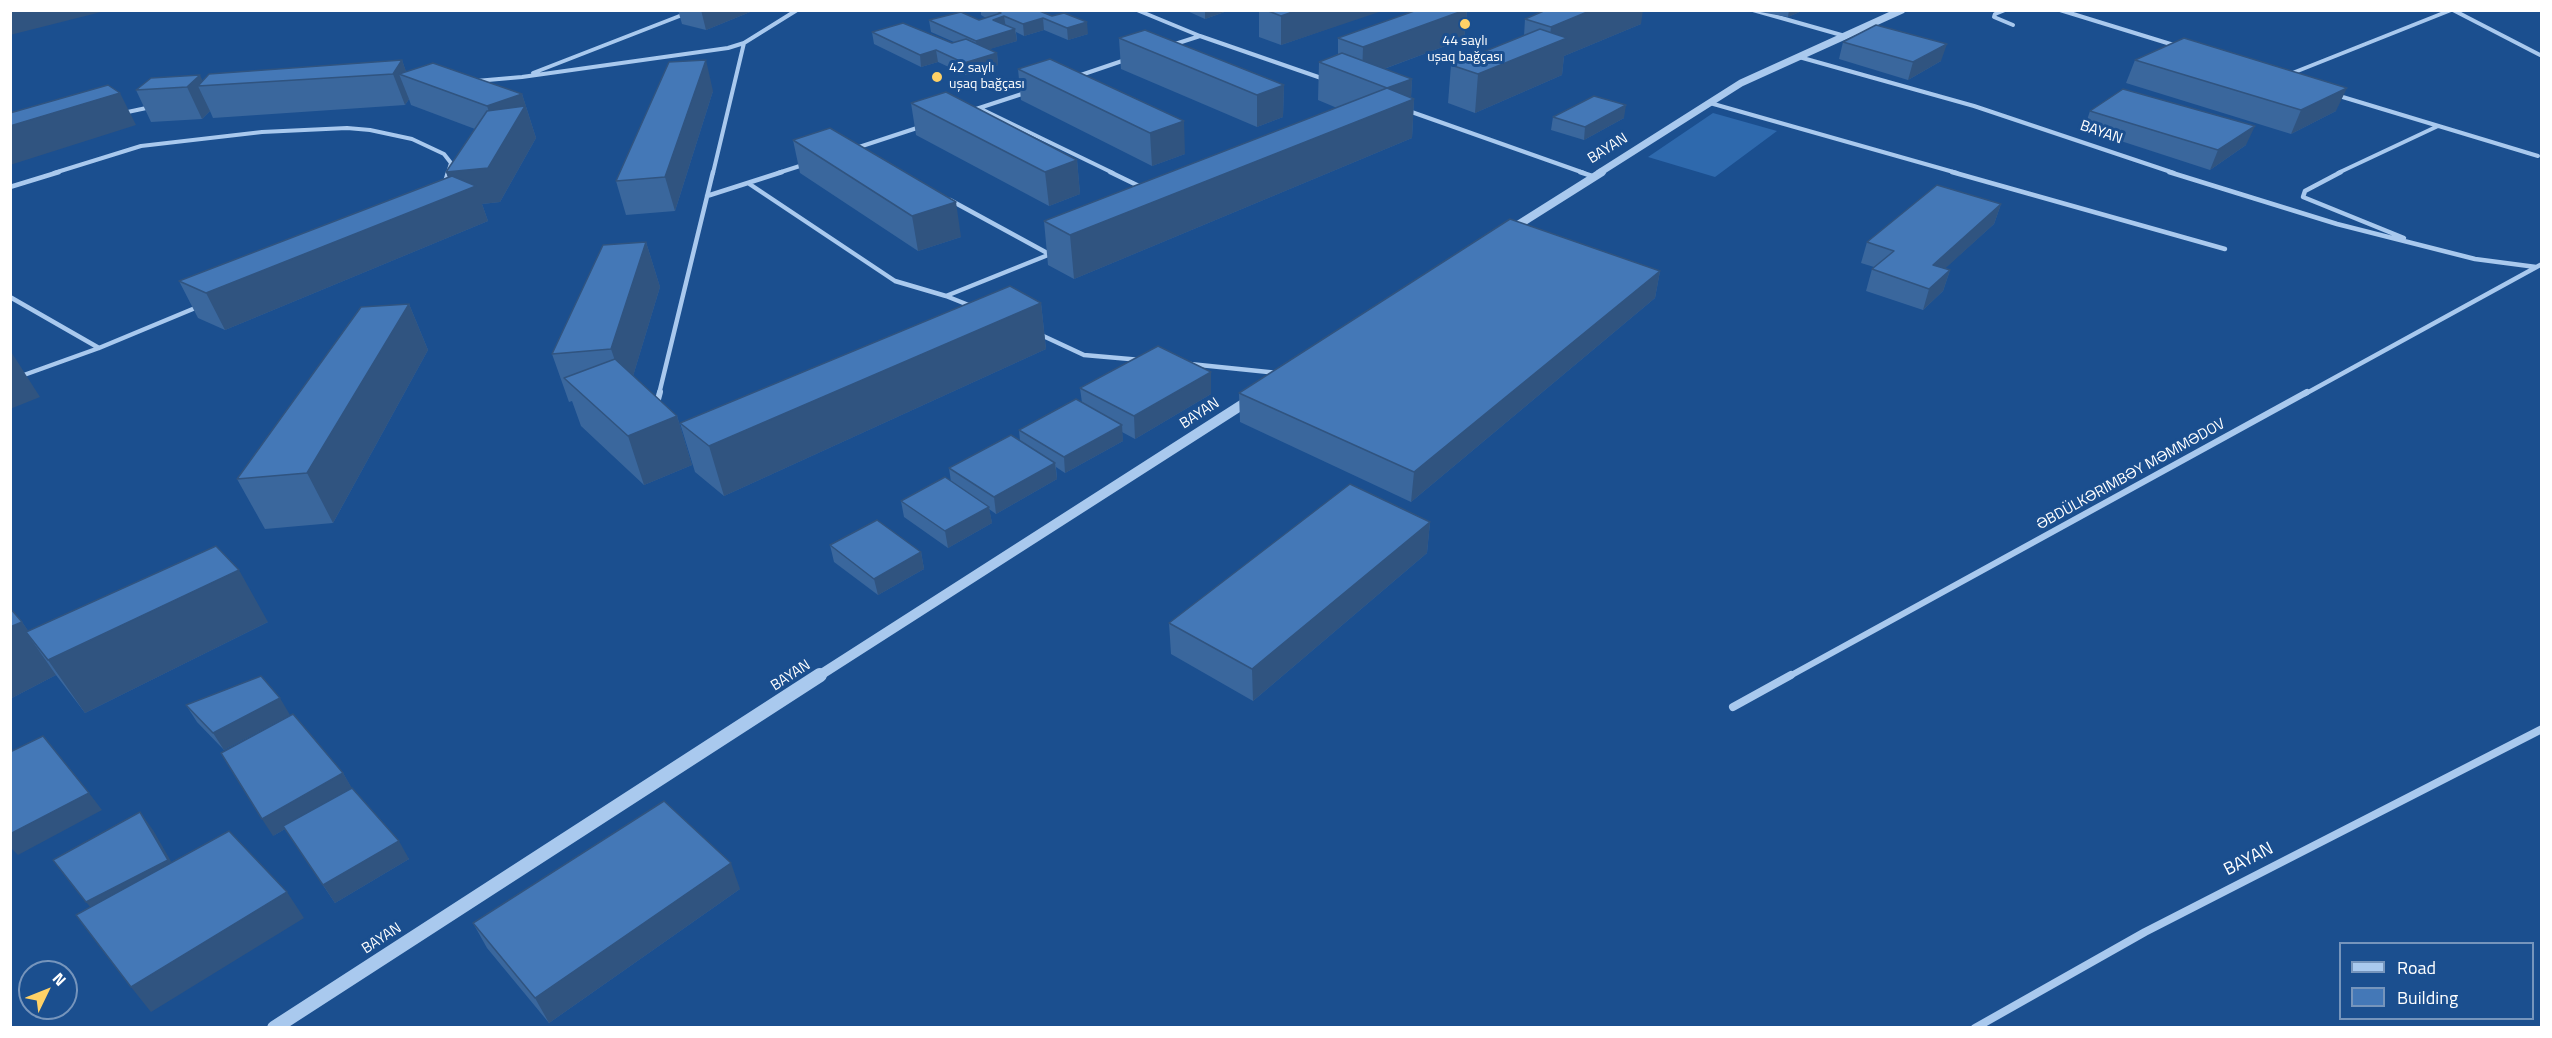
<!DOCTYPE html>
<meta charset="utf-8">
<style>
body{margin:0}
#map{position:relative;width:2552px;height:1038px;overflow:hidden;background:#1b4f8f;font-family:"Titillium Web",sans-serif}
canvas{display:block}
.frame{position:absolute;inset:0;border:12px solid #fff;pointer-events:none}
.legend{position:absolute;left:2339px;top:942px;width:195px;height:78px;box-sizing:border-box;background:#1b4f8f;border:2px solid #7695bc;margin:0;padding:8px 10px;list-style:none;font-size:18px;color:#fff}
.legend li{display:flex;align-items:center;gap:12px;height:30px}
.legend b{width:30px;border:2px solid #7695bc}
.north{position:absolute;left:18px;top:960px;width:60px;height:60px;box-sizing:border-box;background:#1b4f8f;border:2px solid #7695bc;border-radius:50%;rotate:47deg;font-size:16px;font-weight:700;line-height:24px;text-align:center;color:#fff}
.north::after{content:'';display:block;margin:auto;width:21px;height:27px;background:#ffd166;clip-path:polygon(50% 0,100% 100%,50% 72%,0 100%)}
</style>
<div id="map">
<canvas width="2552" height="1038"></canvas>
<div class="frame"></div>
<ul class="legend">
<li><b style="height:8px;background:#a9c9ee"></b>Road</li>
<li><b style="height:16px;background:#4478b7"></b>Building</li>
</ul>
<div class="north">N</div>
</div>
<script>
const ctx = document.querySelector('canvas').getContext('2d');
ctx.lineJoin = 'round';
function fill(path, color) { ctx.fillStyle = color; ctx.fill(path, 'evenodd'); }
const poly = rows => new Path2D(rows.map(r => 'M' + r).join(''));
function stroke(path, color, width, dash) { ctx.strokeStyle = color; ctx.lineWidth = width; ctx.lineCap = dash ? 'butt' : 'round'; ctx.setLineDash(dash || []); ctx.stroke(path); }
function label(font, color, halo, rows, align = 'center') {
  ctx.font = font + ' "Titillium Web",sans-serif'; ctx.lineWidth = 6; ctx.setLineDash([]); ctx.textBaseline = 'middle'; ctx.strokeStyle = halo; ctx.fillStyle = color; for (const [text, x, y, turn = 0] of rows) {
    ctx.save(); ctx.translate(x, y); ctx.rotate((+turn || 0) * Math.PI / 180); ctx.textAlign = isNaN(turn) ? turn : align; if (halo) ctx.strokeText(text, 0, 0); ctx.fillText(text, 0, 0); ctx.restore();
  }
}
fill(poly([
 [1713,113,1777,131,1715,177,1648,157]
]), '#2e69ad');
stroke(poly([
 [1137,10,1200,36,1324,79],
 [1753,10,1845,36],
 [2005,10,1995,14,1994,17,2013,25],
 [2060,10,2177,46],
 [2453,10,2542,56],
 [1172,45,1200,36],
 [1799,57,1974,106,2174,173],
 [533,73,695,10],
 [2290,74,2451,10],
 [1075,77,1128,59],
 [476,81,522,77,728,48,744,43,797,10],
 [2336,95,2538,156],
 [1710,103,1957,173],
 [979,108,1113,173],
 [973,110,1028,92],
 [1406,110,1584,173],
 [123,113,151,107],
 [853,149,923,126],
 [54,173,141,146,262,132,347,128,370,130,412,139,444,154,451,163,448,173],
 [713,173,744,43],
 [778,173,806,164],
 [2338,173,2438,126]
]), '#a9c9ee', 4);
stroke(poly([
 [1110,172,1143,188],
 [1580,172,1592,176],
 [1952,172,2225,249],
 [2169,172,2337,224,2475,259,2536,267],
 [2341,172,2305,191,2303,197,2404,238],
 [748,183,895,281,946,296],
 [444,186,448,172],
 [10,187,59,172],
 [707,196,782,172],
 [950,200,1049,254],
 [10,297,99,348],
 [971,306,946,296,1053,253],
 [1039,334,1084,355,1141,360],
 [1190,364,1278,373],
 [10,380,99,348,200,306],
 [659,394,713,172],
 [2305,394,2542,264]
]), '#a9c9ee', 4.5);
stroke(poly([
 [656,407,660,392],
 [1788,677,2307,392]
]), '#a9c9ee', 6);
stroke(poly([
 [1733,707,1791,675],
 [1975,1028,2145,932,2542,729]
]), '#a9c9ee', 8);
stroke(poly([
 [1599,173,1741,83,1902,10]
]), '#a9c9ee', 7);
stroke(poly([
 [1510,230,1602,172]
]), '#a9c9ee', 8);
stroke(poly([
 [817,677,1251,399]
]), '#a9c9ee', 10);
stroke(poly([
 [274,1028,820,675]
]), '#a9c9ee', 14);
fill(poly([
 [678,10,755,10,706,30,682,24],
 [981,10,1037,10,1088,34,1068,40,1044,30,1024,36,1016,32,1017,41,989,49,997,53,998,65,966,75,938,62,921,67,874,44,872,32,952,43,954,42,931,32,929,20,979,20,986,18,981,15],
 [1185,10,1230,10,1205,19],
 [1259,10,1382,10,1281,45,1259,37],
 [1417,10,1477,10,1471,12,1467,11,1464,39,1384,69,1412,79,1411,97,1414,99,1412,138,1074,279,1048,265,1044,221,1337,108,1318,100,1319,62,1338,54,1338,38],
 [1760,10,1804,10,1788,17,1760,12],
 [1525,19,1641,24,1564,56,1562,75,1475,113,1448,103,1451,65,1524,36],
 [1119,38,1284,85,1283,117,1257,127,1121,69],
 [1843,42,1941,61,1908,80,1839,59],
 [1050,59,1185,154,1152,166,1021,100,1018,69],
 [402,60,406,72,522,94,536,138,500,202,482,204,488,221,225,330,198,318,179,281,448,177,446,172,475,129,411,105,409,99,405,105,213,118,210,111,202,119,151,122,136,90,203,81],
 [2135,60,2336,111,2291,134,2126,83],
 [713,91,675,211,626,215,616,181],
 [911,103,1077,160,1080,194,1049,206,916,135],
 [2090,111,2246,145,2210,170,2084,129],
 [1553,117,1624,118,1584,140,1551,130],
 [793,140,961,237,918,251,800,173],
 [2001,204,1994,224,1945,268,1950,270,1943,291,1923,310,1866,291,1872,269,1874,267,1861,263,1867,242],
 [646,242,660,287,633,376,677,416,692,465,644,485,581,426,572,401,569,402,552,354],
 [1660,271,1655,298,1411,502,1240,422,1239,393],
 [1041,303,1046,349,724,496,695,472,680,423],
 [409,304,428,350,333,523,265,529,237,479],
 [1211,372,1211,394,1135,439,1122,432,1123,441,1065,473,1056,467,1057,479,996,514,989,509,992,523,948,548,904,517,901,501,951,482,949,468,1020,441,1019,430,1082,403,1080,388],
 [1430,522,1427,553,1253,701,1171,654,1169,623],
 [830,545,921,552,924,569,878,595,834,562],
 [22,622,28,631,268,622,85,713,56,675,10,699],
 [186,705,290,715,224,750,197,722],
 [343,773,352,789,409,859,335,903,285,829,273,836],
 [740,889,549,1023,487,948,473,923]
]), '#3a679d');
fill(poly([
 [10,10,109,10,10,35],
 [701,10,755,10,706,30],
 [1205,10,1230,10,1205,19],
 [1298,10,1382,11,1281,45,1281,16],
 [1465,10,1467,10,1464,39,1362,77,1363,47],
 [1592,10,1643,10,1641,24,1564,56,1562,75,1475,113,1478,74,1549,45,1551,27],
 [1789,10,1804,10,1788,17],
 [1004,16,1006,28,993,20],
 [1043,18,1044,30,1024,36,1023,24],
 [1087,22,1088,34,1068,40,1067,28],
 [1015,29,1017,41,977,53,976,41],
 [1947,44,1941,61,1908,80,1913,62],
 [936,50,938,62,921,67,920,55],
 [997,53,998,65,966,75,964,63],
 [402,60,408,77,399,74,409,99,405,105,393,74],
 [706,60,713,91,675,211,665,177],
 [200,75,205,86,198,86,210,111,202,119,187,87],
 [1412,79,1411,100,1414,99,1412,138,1074,279,1070,235,1387,88],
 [1284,85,1283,117,1257,127,1257,95],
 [2347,88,2336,111,2291,134,2301,110],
 [120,93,136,125,10,165,10,126],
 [522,94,536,138,500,202,482,204,488,221,225,330,206,293,454,195,446,172,498,138,487,106],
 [1626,105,1624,118,1584,140,1585,127],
 [1184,121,1185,154,1152,166,1150,133],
 [2255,126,2246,145,2210,170,2218,150],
 [1077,160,1080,194,1049,206,1045,172],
 [956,202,961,237,918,251,912,216],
 [2001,204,1994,224,1926,286,1933,265],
 [646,242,660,287,627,396,611,349],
 [1950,270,1943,291,1923,310,1929,289],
 [1660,271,1655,298,1411,502,1414,472],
 [1041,303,1046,349,724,496,709,446],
 [409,304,428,350,333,523,307,473],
 [10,350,40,397,10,409],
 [1211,372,1211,394,1135,439,1134,416],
 [677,416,692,465,644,485,628,436],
 [1122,425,1123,441,1065,473,1064,457],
 [1055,463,1057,479,996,514,994,497],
 [989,507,992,523,948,548,945,531],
 [1430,522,1427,553,1253,701,1252,669],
 [921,552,924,569,878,595,874,579],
 [239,570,268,622,85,713,48,660,26,632,56,675,10,699,10,627,22,622,49,660],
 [280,698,290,715,224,750,213,733],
 [343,773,353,790,273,836,262,819],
 [89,793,102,810,18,855,10,847,10,834],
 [140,812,153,830,180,877,100,919,86,902],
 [399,841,409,859,335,903,323,885],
 [731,863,740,889,549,1023,535,998],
 [287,892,304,918,151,1012,131,987]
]), '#305480');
const building = poly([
 [995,10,1037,10,1052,16,1064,13,1087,22,1067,28,1043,18,1023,24,1004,16,993,20,1015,29,976,41,929,20,961,12,979,20,1001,13,995,10],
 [1266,10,1298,10,1281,16,1266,10],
 [1417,10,1465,10,1363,47,1338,38,1417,10],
 [1546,10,1592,10,1551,27,1525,19,1546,10],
 [903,23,952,43,966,39,997,53,964,63,936,50,920,55,872,32,903,23],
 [1876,25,1947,44,1913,62,1843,42,1876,25],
 [1540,29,1567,38,1478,74,1451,65,1540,29],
 [1145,30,1284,85,1257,95,1119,38,1145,30],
 [2184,38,2347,88,2301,110,2135,60,2184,38],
 [1342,53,1412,79,1387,88,1319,62,1342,53],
 [1050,59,1184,121,1150,133,1018,69,1050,59],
 [402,60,393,74,198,86,209,74,402,60],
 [706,60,665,177,616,181,669,62,706,60],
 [433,63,522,94,487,106,399,74,433,63],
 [200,75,187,87,136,90,151,78,200,75],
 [108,85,120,93,10,126,10,113,108,85],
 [1387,88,1414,99,1070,235,1044,221,1387,88],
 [2123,89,2255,126,2218,150,2090,111,2123,89],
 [946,92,1077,160,1045,172,911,103,946,92],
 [1594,96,1626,105,1585,127,1553,117,1594,96],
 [525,106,488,168,446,172,487,111,525,106],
 [830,128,956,202,912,216,793,140,830,128],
 [452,176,476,186,206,293,179,281,452,176],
 [1937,185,2001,204,1933,265,1950,270,1929,289,1872,269,1894,251,1867,242,1937,185],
 [1510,219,1660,271,1414,472,1239,393,1510,219],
 [646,242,611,349,552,354,603,245,646,242],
 [1010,286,1041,303,709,446,680,423,1010,286],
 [409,304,307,473,237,479,361,307,409,304],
 [1158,346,1211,372,1134,416,1080,388,1158,346],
 [615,359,677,416,628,436,564,378,615,359],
 [1076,399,1122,425,1064,457,1019,430,1076,399],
 [1011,435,1055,463,994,497,949,468,1011,435],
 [945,477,989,507,945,531,901,501,945,477],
 [1350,484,1430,522,1252,669,1169,623,1350,484],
 [877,520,921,552,874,579,830,545,877,520],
 [216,546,239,570,48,660,26,632,216,546],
 [10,608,22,622,10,627,10,608],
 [261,676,280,698,213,733,186,705,261,676],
 [293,714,343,773,262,819,221,753,293,714],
 [43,736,89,793,10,834,10,752,43,736],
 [352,788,399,841,323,885,283,826,352,788],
 [664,801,731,863,535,998,473,923,664,801],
 [140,812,168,860,86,902,53,860,140,812],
 [229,831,287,892,131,987,76,915,229,831]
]);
fill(building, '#4478b7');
stroke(building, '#305480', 1.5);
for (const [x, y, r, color] of [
 [1465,24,6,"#ffd166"],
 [937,77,6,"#ffd166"]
]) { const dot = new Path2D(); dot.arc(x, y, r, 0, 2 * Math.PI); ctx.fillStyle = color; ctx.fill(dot); stroke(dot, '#1b4f8f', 2); }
label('14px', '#fff', '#1b4f8f', [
 ["44 saylı",1465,42],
 ["uşaq bağçası",1465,58],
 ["42 saylı",949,69,"left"],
 ["uşaq bağçası",949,85,"left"]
]);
label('15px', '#fff', '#1b4f8f', [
 ["BAYAN",2101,133,19],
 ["BAYAN",1608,149,-32],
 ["BAYAN",1200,414,-33],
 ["ƏBDÜLKƏRIMBƏY MƏMMƏDOV",2131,475,-29],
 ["BAYAN",791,676,-33],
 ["BAYAN",382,939,-33]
]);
label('18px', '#fff', '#1b4f8f', [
 ["BAYAN",2249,860,-27]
]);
</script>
